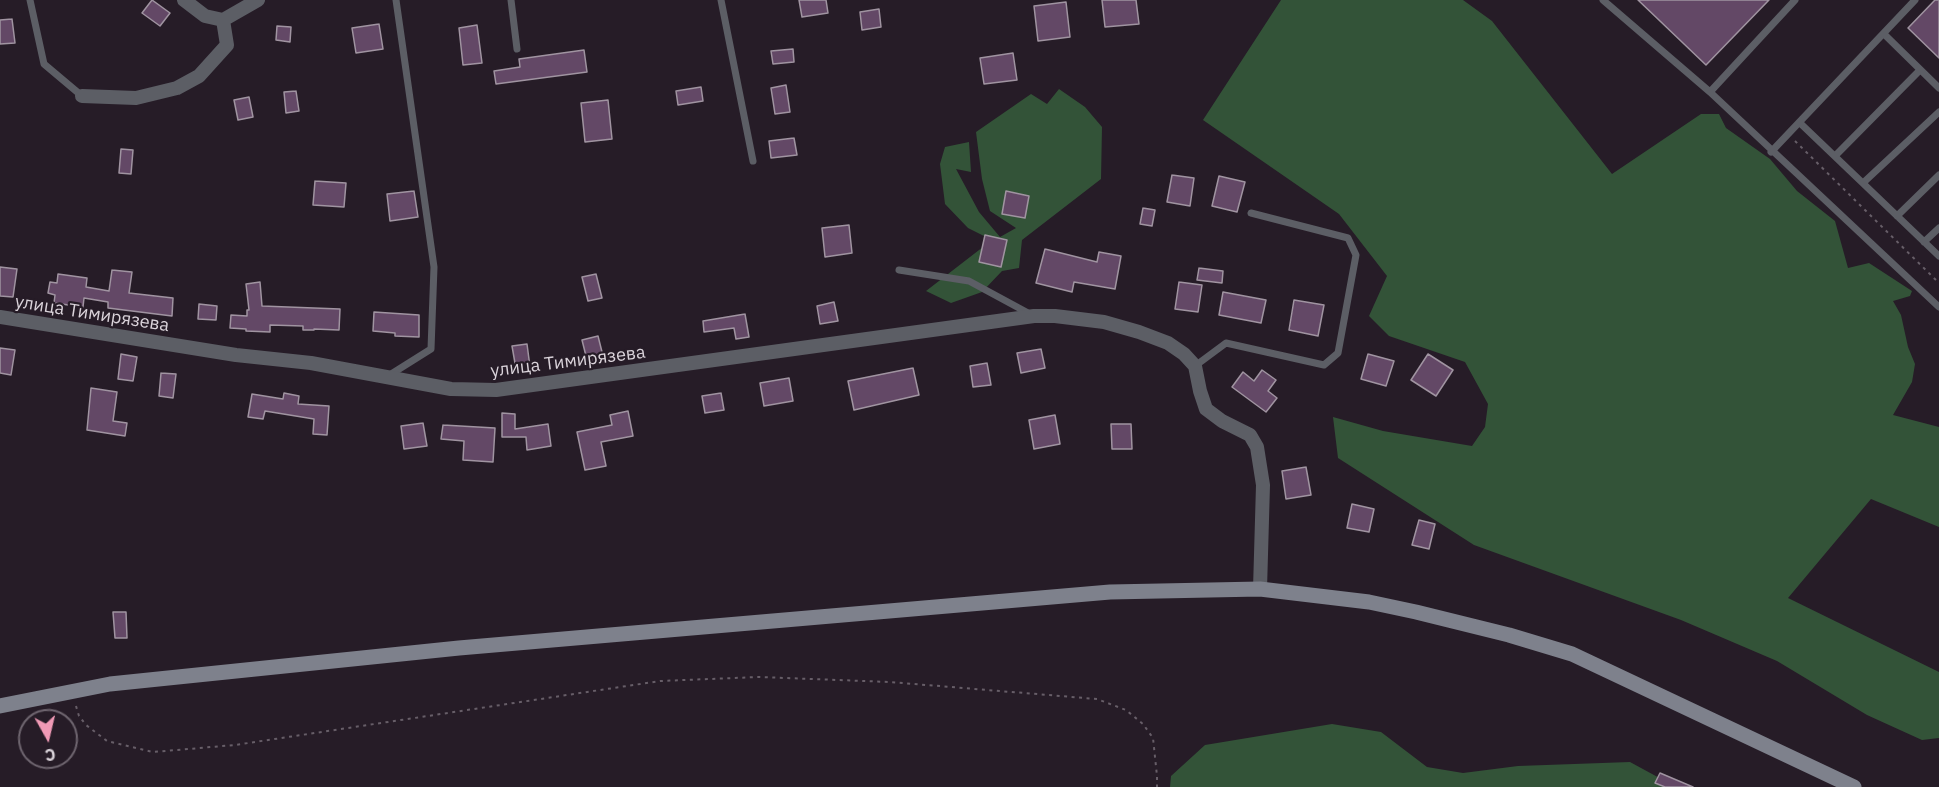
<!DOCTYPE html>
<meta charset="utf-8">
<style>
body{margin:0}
#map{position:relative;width:1939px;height:787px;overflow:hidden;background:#261c27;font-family:"IBM Plex Sans",sans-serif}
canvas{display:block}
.north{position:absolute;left:18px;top:709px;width:60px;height:60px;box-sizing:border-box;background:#261c27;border:2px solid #6e656f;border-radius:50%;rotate:172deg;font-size:16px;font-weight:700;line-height:24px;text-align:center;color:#dad3da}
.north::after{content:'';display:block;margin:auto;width:21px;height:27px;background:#f09ab6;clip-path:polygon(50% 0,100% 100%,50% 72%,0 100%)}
</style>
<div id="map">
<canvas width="1939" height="787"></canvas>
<div class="north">С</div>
</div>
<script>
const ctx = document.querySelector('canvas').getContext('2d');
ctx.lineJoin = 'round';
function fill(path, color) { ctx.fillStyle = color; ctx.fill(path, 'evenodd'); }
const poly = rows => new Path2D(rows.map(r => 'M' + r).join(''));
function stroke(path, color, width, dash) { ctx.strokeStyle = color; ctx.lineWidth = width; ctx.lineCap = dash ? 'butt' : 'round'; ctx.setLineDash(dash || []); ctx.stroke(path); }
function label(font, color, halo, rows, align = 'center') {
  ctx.font = font + ' "IBM Plex Sans",sans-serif'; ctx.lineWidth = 4.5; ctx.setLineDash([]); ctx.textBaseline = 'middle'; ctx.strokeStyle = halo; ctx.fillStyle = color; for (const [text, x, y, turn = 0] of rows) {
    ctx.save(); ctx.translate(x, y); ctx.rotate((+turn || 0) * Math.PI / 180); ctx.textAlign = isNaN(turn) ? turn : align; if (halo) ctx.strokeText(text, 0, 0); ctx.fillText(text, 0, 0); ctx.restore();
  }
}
fill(poly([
 [1281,0,1463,0,1492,21,1612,174,1701,114,1719,114,1726,128,1770,159,1797,191,1835,221,1848,268,1869,263,1912,291,1910,296,1893,301,1901,315,1908,347,1915,364,1912,382,1893,415,1939,427,1939,527,1871,499,1788,598,1939,672,1939,738,1922,740,1867,715,1777,661,1681,620,1474,545,1338,458,1333,417,1383,431,1472,446,1485,427,1488,404,1465,362,1389,336,1369,316,1387,276,1339,214,1203,120],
 [1059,89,1085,107,1102,127,1101,179,1022,240,1019,268,1002,271,982,292,951,303,926,291,992,240,968,228,945,204,940,164,945,147,969,142,971,172,956,169,979,212,1000,237,1016,228,990,211,982,179,976,132,1031,94,1047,104],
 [1332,724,1381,732,1427,767,1463,773,1518,766,1630,762,1676,787,1170,787,1171,776,1205,745]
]), '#335338');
const building = poly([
 [152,0,170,13,160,26,142,13,152,0],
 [799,0,826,0,828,13,802,17,799,0],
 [1102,0,1136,0,1139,24,1105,27,1102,0],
 [1638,0,1769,0,1706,65,1638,0],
 [1935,0,1939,0,1939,58,1908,28,1935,0],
 [1066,2,1070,37,1038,41,1034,6,1066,2],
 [879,9,881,27,862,30,860,12,879,9],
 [12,19,15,43,0,44,0,20,12,19],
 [379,24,383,49,356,53,352,28,379,24],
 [477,25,482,63,463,65,459,28,477,25],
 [277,26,291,27,290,42,276,40,277,26],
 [793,49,794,62,773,64,771,51,793,49],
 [584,50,587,72,496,84,494,71,520,67,519,59,584,50],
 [1013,53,1017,80,984,84,980,58,1013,53],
 [786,85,790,112,775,114,771,88,786,85],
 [701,87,703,101,678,105,676,91,701,87],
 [296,91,299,111,286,113,284,92,296,91],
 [249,97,253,117,238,120,234,100,249,97],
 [608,100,612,139,585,142,581,103,608,100],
 [794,138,797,155,771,158,769,141,794,138],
 [121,149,133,150,131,174,119,173,121,149],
 [1172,175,1194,178,1190,206,1167,202,1172,175],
 [1219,176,1245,182,1237,212,1212,206,1219,176],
 [315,181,346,183,344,207,313,205,315,181],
 [414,191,418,217,390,221,387,194,414,191],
 [1006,191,1029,196,1025,218,1002,214,1006,191],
 [1143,208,1155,210,1152,226,1140,224,1143,208],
 [849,225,852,253,825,257,822,228,849,225],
 [985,235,1007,240,1001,267,979,262,985,235],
 [1045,249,1097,262,1099,252,1121,256,1115,289,1074,282,1072,292,1036,283,1045,249],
 [0,267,17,269,13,297,0,296,0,267],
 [1199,268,1223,271,1222,283,1197,280,1199,268],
 [112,270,132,272,129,293,173,298,172,316,108,308,108,302,84,298,83,307,54,303,55,295,48,293,50,282,57,283,58,274,87,278,86,287,109,291,112,270],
 [596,274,602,298,588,301,582,277,596,274],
 [260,282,262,306,340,309,339,330,314,329,314,330,303,330,303,326,270,325,270,332,246,331,246,329,230,328,231,315,247,316,247,310,249,310,246,284,260,282],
 [1179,282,1202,285,1198,312,1175,309,1179,282],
 [1223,292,1266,300,1261,323,1219,315,1223,292],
 [1294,300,1324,305,1318,336,1289,330,1294,300],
 [834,302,838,321,820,324,817,306,834,302],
 [199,304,217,306,216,320,198,319,199,304],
 [374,312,419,315,419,337,395,336,395,333,373,331,374,312],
 [745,314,749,337,736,339,734,328,704,332,703,321,745,314],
 [598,336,604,360,588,364,582,340,598,336],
 [527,344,530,367,516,369,512,346,527,344],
 [0,348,15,350,11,375,0,373,0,348],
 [1041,349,1045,368,1021,373,1017,353,1041,349],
 [121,354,137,357,133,381,118,379,121,354],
 [1368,354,1394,361,1386,386,1361,379,1368,354],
 [1428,354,1453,370,1436,396,1411,380,1428,354],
 [987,363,991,385,973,387,970,366,987,363],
 [913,368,919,395,854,410,848,381,913,368],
 [1262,370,1276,380,1268,391,1277,398,1266,412,1232,387,1243,372,1254,381,1262,370],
 [161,373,176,374,173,398,159,396,161,373],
 [789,378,793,401,764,406,760,383,789,378],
 [91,388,117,392,113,421,127,423,125,436,87,430,91,388],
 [284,393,299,396,298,404,329,406,327,435,313,434,314,419,265,411,263,419,248,417,252,394,283,399,284,393],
 [721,393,724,410,705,413,702,396,721,393],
 [628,411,633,436,601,442,606,466,585,470,577,432,612,425,610,415,628,411],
 [502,413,515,414,515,429,548,424,551,446,527,450,526,437,502,437,502,413],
 [1055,415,1060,444,1034,449,1029,420,1055,415],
 [423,423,427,446,404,449,401,426,423,423],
 [1111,424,1131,424,1132,449,1112,449,1111,424],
 [443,425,495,428,493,462,463,460,464,441,441,439,443,425],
 [1306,467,1311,495,1286,499,1282,471,1306,467],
 [1352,504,1374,509,1369,532,1347,528,1352,504],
 [1419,520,1435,524,1429,549,1412,545,1419,520],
 [113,612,126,612,127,638,115,638,113,612],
 [1660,773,1693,787,1665,787,1655,783,1660,773]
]);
fill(building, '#634866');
stroke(building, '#a094a1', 1.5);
stroke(poly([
 [1795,141,1939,283],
 [76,706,79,716,86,725,107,741,153,752,235,745,660,681,759,677,890,682,1097,699,1126,710,1143,724,1153,738,1157,776,1157,787]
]), '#675e68', 2, [3, 4.5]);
stroke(poly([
 [30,0,44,64,82,96],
 [511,0,517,49],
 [721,0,753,161],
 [1603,0,1710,92,1939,307],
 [1884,34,1939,88],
 [1710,92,1795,0],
 [1800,123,1939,256],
 [1771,152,1915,0],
 [1835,156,1920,70],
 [1863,183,1939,112],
 [1897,216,1939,175],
 [1924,242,1939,228],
 [899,270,969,281,1030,314],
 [1195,366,1226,343,1324,365,1338,353,1356,255,1348,238,1251,213],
 [388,376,431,349,434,267,396,0]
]), '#5c5e65', 7);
stroke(poly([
 [184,0,205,16,223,20,258,0],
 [82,96,136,98,177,88,199,76,227,45,223,20],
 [0,317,236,355,311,363,451,389,496,390,1034,316,1055,316,1104,322,1139,332,1168,343,1184,354,1195,366,1200,391,1206,409,1222,421,1250,435,1257,447,1263,485,1260,589]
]), '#5c5e65', 14);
stroke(poly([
 [0,706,110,684,459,648,1110,592,1260,589,1369,602,1416,612,1509,635,1572,654,1854,787]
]), '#7e818c', 15);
label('18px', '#dad3da', '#261c27', [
 ["улица Тимирязева",92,314,9],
 ["улица Тимирязева",568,362,-7]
]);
</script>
